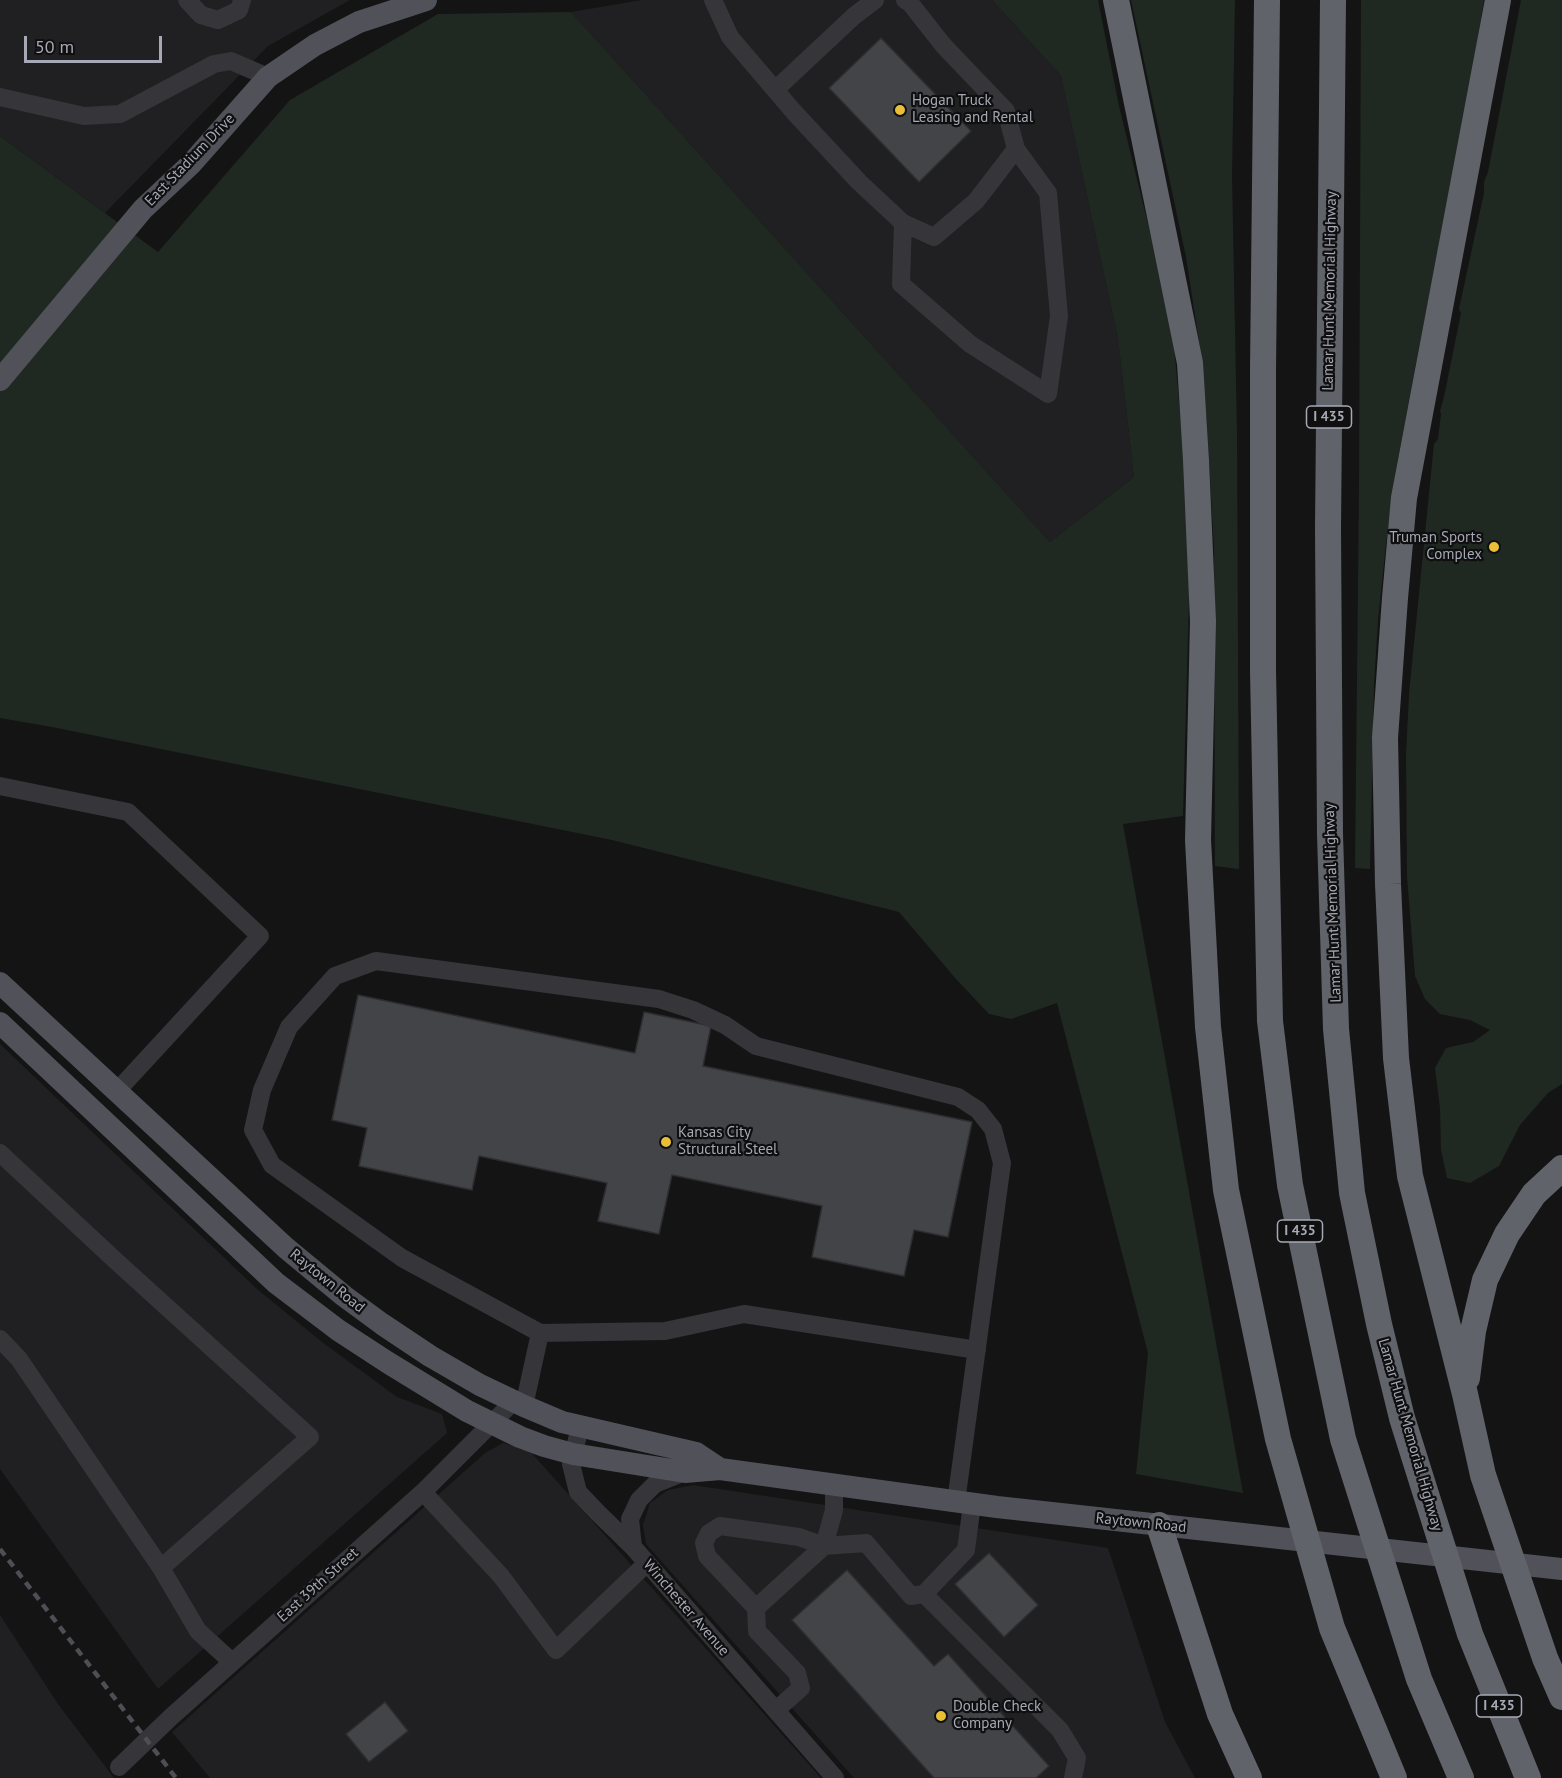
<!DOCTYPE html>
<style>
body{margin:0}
#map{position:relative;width:1562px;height:1778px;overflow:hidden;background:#141415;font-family:"PT Sans",sans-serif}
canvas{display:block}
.scale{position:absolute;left:24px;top:36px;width:138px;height:27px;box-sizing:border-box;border:3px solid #a6a9b5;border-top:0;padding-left:8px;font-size:18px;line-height:21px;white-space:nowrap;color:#a6a9b5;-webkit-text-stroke:4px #0f0f10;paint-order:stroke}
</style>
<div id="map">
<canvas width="1562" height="1778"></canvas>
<div class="scale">50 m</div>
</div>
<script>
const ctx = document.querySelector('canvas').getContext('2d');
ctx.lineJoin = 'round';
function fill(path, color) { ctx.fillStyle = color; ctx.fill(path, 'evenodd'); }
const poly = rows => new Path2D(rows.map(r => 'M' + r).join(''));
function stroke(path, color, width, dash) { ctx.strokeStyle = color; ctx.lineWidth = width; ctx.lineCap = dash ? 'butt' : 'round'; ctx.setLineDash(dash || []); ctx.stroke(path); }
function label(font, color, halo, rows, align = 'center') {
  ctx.font = font + ' "PT Sans",sans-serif'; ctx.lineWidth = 4.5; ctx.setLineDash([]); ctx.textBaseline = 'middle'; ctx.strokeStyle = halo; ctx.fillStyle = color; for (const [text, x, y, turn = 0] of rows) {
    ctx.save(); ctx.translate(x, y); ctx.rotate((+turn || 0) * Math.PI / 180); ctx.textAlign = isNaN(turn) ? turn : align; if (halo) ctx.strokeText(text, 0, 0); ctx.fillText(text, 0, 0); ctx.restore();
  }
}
fill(poly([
 [0,0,350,0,268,46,105,213,0,136],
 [642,0,992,0,1061,76,1118,339,1134,477,1050,542,571,12],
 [0,1044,257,1289,322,1342,397,1397,442,1414,447,1433,158,1689,0,1469],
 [503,1443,529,1450,821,1778,210,1778,172,1732,485,1453],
 [693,1485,1108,1548,1165,1722,1195,1778,854,1778,646,1544,643,1525,650,1503,668,1490],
 [0,1615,58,1704,114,1778,0,1778]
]), '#202022');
fill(poly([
 [992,0,1098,0,1119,106,1166,297,1173,333,1187,493,1190,562,1183,816,1123,824,1243,1493,1136,1474,1148,1353,1057,1003,1011,1019,989,1014,956,979,899,912,612,840,52,727,0,718,0,136,158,252,290,100,438,14,571,12,1050,542,1134,477,1118,339,1061,76],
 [1131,0,1235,0,1232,175,1237,434,1239,869,1215,866,1214,549,1207,424,1201,354,1186,257],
 [1361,0,1484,0,1467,103,1418,353,1396,470,1386,544,1378,620,1374,685,1370,869,1355,868,1359,487],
 [1521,0,1562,0,1562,1084,1548,1093,1520,1125,1499,1166,1470,1183,1447,1178,1441,1150,1440,1108,1435,1068,1446,1048,1473,1042,1490,1030,1470,1020,1440,1014,1425,999,1415,976,1407,877,1406,755,1409,694,1434,444,1438,439,1441,414,1440,411,1444,397,1461,313,1459,309,1484,193,1484,182,1488,172]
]), '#202822');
const building = poly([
 [881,38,971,131,919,182,829,88,881,38],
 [358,995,635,1053,644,1012,711,1026,703,1066,972,1122,948,1237,914,1230,904,1276,812,1257,822,1206,672,1175,659,1234,598,1221,607,1183,479,1156,472,1190,359,1166,367,1128,332,1120,358,995],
 [989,1553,1038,1605,1004,1637,955,1584,989,1553],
 [847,1570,934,1666,948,1654,1049,1766,1036,1778,934,1778,792,1620,847,1570],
 [385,1702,408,1731,369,1762,346,1734,385,1702]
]);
fill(building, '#434448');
stroke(building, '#2e2e31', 1.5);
stroke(poly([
 [187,0,201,15,218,20,239,10,242,0],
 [713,0,730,37,793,111,859,182,903,223,934,237,976,201,1016,149,1006,111,943,45,910,3,905,0],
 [775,90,854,16,875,0],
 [0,97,84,116,120,114,214,64,231,61,268,77],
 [903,223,901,284,970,344,1048,394,1059,316,1048,193,1016,149],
 [0,786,128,812,260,936,117,1091],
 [0,1153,116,1261,310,1437,161,1568],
 [540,1333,402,1258,272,1165,253,1130,262,1090,289,1027,335,976,376,961,659,999,693,1010,725,1025,756,1046,958,1097,978,1110,993,1129,1002,1163,956,1502],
 [0,1339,19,1359,161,1568,198,1631,232,1662],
 [524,1406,540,1333,665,1331,744,1314,977,1350],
 [580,1427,571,1464,578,1492,598,1513,633,1547,835,1778],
 [423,1492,501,1576,556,1650,647,1563],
 [633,1547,630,1519,639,1500,655,1484,685,1472],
 [924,1594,1060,1730,1077,1758,1073,1778],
 [756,1608,707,1556,704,1543,709,1533,720,1526,799,1537,824,1546,866,1543,911,1596,924,1594,966,1550,972,1504],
 [776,1710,801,1688,797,1673,757,1631,756,1608,824,1546,834,1510,834,1485],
 [119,1767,171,1717,423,1492,514,1401]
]), '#35353a', 18);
stroke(poly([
 [0,380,143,209,191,164,268,77,315,45,359,22,426,0],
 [0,983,286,1248,344,1296,382,1324,430,1356,480,1385,524,1406,562,1422,696,1453,720,1469],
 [0,1023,276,1283,338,1330,387,1362,467,1411,520,1437,544,1446,573,1454,685,1472,720,1469,997,1507,1562,1569]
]), '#515259', 22);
stroke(poly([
 [1116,0,1190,363,1196,460,1203,621,1198,840,1208,1027,1226,1190,1278,1439,1332,1628,1394,1778],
 [1267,0,1263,370,1263,671,1270,1021,1290,1185,1343,1439,1419,1679,1461,1778],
 [1333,0,1328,528,1330,834,1336,1029,1352,1193,1379,1324,1402,1418,1470,1634,1528,1778],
 [1498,0,1404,498,1395,598,1385,738,1388,884,1396,1058,1410,1176,1465,1394,1483,1475,1545,1658,1562,1697],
 [1467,1378,1473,1331,1485,1280,1507,1234,1534,1194,1562,1168],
 [1159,1525,1220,1714,1249,1778]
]), '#61636b', 26);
stroke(poly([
 [0,1549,176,1778]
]), '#4e4f55', 4.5, [8, 6]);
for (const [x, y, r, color] of [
 [900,110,6,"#e9bf38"],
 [1494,547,6,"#e9bf38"],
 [666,1142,6,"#e9bf38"],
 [941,1716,6,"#e9bf38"]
]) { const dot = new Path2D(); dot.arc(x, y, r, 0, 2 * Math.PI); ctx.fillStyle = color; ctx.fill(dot); stroke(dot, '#0f0f10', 2); }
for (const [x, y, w] of [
 [1329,417,45],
 [1300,1231,45],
 [1499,1706,45]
]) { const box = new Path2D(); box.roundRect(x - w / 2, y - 11, w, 22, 4.5); ctx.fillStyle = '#0f0f10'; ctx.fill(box); stroke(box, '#a6a9b5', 1.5); }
label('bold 14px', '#a6a9b5', null, [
 ["I 435",1329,417],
 ["I 435",1300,1231],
 ["I 435",1499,1706]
]);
label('15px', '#a6a9b5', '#0f0f10', [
 ["Hogan Truck",912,101],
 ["Leasing and Rental",912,118],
 ["Truman Sports",1482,538,"right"],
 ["Complex",1482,555,"right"],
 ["Kansas City",678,1133],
 ["Structural Steel",678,1150],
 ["Double Check",953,1707],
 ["Company",953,1724]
], 'left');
label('15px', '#a6a9b5', '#0f0f10', [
 ["East Stadium Drive",190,160,-46],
 ["Lamar Hunt Memorial Highway",1330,291,-89],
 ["Lamar Hunt Memorial Highway",1333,903,-92],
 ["Raytown Road",327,1281,39],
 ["Lamar Hunt Memorial Highway",1410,1435,74],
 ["Raytown Road",1141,1523,6],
 ["East 39th Street",318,1585,-42],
 ["Winchester Avenue",686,1608,49]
]);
</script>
